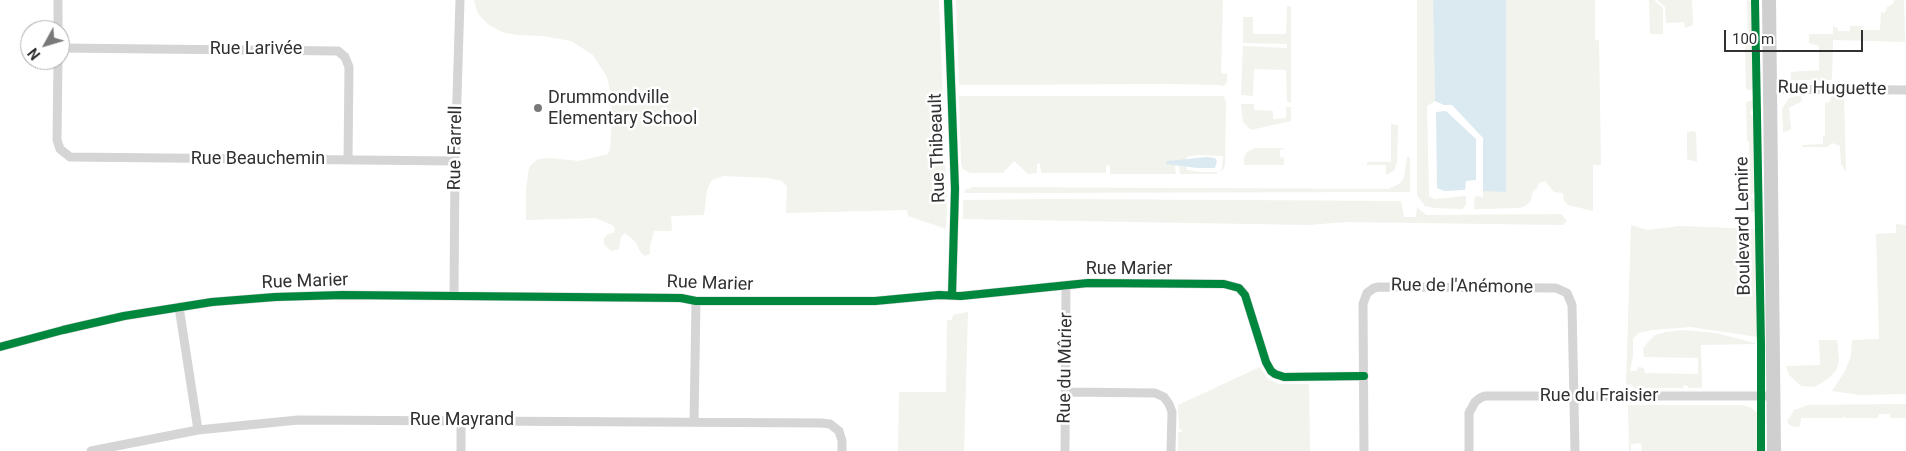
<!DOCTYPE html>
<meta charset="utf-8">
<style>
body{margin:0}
#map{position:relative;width:1906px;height:451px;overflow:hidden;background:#fff;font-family:Roboto,sans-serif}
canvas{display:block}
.north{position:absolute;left:20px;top:20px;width:50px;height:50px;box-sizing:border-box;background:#fff;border:1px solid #adadad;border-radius:50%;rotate:231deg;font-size:14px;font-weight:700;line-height:20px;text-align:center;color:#313131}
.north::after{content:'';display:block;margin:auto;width:18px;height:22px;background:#797979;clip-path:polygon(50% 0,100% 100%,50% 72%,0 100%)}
.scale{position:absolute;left:1724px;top:30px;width:139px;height:22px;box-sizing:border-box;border:2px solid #313131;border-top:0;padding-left:6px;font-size:15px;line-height:18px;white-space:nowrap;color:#313131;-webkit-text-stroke:4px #fff;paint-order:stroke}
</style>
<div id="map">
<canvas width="1906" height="451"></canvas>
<div class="north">N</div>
<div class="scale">100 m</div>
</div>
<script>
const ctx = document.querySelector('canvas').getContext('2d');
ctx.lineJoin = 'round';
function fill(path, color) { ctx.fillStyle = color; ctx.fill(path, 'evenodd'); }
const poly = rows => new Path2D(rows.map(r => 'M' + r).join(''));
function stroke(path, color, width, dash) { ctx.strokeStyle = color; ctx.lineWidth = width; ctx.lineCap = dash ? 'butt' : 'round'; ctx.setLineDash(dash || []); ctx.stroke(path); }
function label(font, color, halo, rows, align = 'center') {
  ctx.font = font + ' Roboto,sans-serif'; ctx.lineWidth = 5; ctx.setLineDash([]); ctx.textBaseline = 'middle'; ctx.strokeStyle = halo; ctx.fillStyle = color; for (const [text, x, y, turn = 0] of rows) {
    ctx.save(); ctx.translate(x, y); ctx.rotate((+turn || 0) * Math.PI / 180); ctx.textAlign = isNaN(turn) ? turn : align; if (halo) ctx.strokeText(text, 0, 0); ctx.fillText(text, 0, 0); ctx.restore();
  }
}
fill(poly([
 [474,0,939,0,947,208,946,229,908,216,907,210,786,213,787,186,782,181,768,178,723,176,712,180,707,190,704,215,671,216,672,231,654,231,650,246,650,254,644,256,639,250,636,242,625,233,621,237,619,249,611,251,604,244,604,238,608,234,614,233,615,228,612,225,595,218,526,220,526,189,529,168,533,163,539,159,549,158,579,161,608,154,610,149,612,121,611,95,607,77,593,55,571,41,543,36,516,35,502,32,489,25,478,14],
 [956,0,1223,0,1221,73,1227,74,1227,82,1225,85,1222,86,1218,85,1169,84,959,85],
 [1417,0,1433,0,1435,101,1427,106,1429,196,1435,199,1466,196,1466,205,1462,209,1434,208,1425,206,1417,195],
 [1506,0,1595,0,1595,40,1599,40,1601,165,1593,165,1593,211,1568,205,1564,201,1563,193,1554,192,1545,181,1539,183,1537,188,1533,191,1530,202,1525,206,1520,208,1474,209,1475,196,1483,197,1483,191,1506,191],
 [1649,0,1654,0,1663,8,1663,34,1650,34],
 [1657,0,1692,0,1693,25,1685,28,1684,22,1666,23,1665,7],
 [1747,0,1752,2,1754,0,1756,89,1747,90,1746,88,1745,47,1748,44],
 [1894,0,1904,0,1905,42,1833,40,1832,80,1791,80,1791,72,1819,70,1819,46,1809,43,1809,34,1833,34,1833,26,1837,28,1838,31,1850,31,1850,26,1862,26,1862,30,1880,30,1881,12,1885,13,1887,7,1893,4],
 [1287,6,1291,6,1291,102,1287,102,1286,70,1254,69,1253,96,1241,95,1243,46,1287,48,1287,44,1243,43,1243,17,1253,17,1253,34,1286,34],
 [959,96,1224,96,1226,102,1225,165,1223,170,1215,174,1180,174,1179,165,1175,166,1176,174,1110,174,1110,166,1106,165,1106,173,1041,173,1040,163,1037,164,1037,173,1028,174,1014,161,1003,173,970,173,963,169,961,163],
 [1196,155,1223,156,1222,169,1219,172,1200,172,1187,170,1186,166,1167,161,1186,160,1187,157],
 [1796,96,1801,96,1802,101,1789,108,1791,129,1788,131,1783,132,1782,109,1789,98],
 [1831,96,1844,96,1846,172,1841,164,1840,146,1832,143,1827,147,1802,147,1802,145,1823,144,1823,136,1825,136,1825,103,1830,102],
 [1755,100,1756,109,1752,109,1750,113,1752,116,1756,116,1758,193,1754,192,1751,196,1754,200,1757,198,1757,211,1751,213,1749,142,1747,141,1746,102],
 [1241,104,1254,104,1254,110,1273,111,1273,119,1286,118,1286,107,1291,107,1291,121,1251,130,1243,122],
 [1391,124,1398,125,1397,162,1394,171,1386,175,1386,165,1367,165,1367,162,1391,162],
 [1691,131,1696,132,1697,162,1687,159,1687,132],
 [1255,148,1284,148,1284,149,1280,150,1280,157,1284,158,1284,165,1244,165,1244,158,1247,152],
 [1407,157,1410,157,1410,192,964,193,965,190,973,187,1388,189,1399,184,1404,178],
 [1055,199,1401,201,1404,217,1416,217,1417,207,1426,215,1561,214,1567,221,1563,225,1346,222,1308,225,963,219,963,200],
 [1896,224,1906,225,1906,394,1860,395,1832,391,1845,371,1851,356,1852,340,1879,339,1876,234,1896,233],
 [1631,225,1647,230,1680,226,1758,229,1758,337,1691,327,1652,330,1638,333,1633,339,1633,356,1630,371,1637,371,1638,367,1644,368,1645,373,1698,374,1698,358,1644,357,1643,349,1648,342,1655,335,1666,332,1683,330,1716,333,1758,344,1701,345,1702,388,1688,388,1688,386,1684,385,1683,388,1633,388,1632,384,1626,385],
 [968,312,964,451,898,451,899,392,946,392,947,320,952,320,953,315],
 [1819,340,1837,340,1839,359,1837,369,1830,377,1822,383,1814,387,1801,386,1789,375,1786,366,1820,365],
 [1260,367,1268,379,1279,384,1309,384,1310,451,1178,451,1178,432,1182,432,1182,430,1179,429,1178,405],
 [1906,404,1906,418,1890,418,1890,414,1879,414,1878,418,1846,418,1844,416,1843,418,1801,418,1800,426,1795,427,1791,426,1787,422,1794,410,1808,405],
 [1628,405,1741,405,1750,407,1760,415,1759,451,1642,451,1641,443,1631,444,1631,451,1629,451]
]), '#f1f3ec');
fill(poly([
 [1433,0,1506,0,1506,192,1483,191,1483,138,1452,105,1444,105,1435,101],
 [1446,111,1476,139,1476,180,1466,181,1465,190,1444,191,1437,188,1436,112],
 [1207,157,1215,158,1217,161,1215,168,1197,168,1166,164,1167,161]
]), '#dbeaf0');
stroke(poly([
 [58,0,58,30],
 [948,0,955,189,952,295],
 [60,48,338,51,345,57,349,67,348,160],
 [58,60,57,140,60,149,70,157,455,161],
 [1770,89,1906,90],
 [454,296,455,161,460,0],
 [179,307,198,430],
 [0,347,63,330,124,316,212,302,275,297,342,295,681,298,696,301,875,301,939,295,961,296,1088,283,1224,284,1239,288,1245,295,1266,362,1271,371,1275,374,1284,377,1364,376],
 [1066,392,1155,393,1164,397,1169,404,1172,412,1171,451],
 [694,422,696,301],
 [91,451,198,430,298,420,821,423,830,424,839,431,842,441,842,451],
 [461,451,461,420],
 [1065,451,1066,286],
 [1364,451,1363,304,1367,293,1374,288,1379,287,1556,288,1567,293,1572,305,1575,451],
 [1469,451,1469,413,1475,402,1480,398,1485,396,1775,396]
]), '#d5d5d5', 9);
stroke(poly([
 [1769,0,1774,451]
]), '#cfcfcf', 14);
stroke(poly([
 [948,0,955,189,952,295],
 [1755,0,1761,344,1761,451],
 [0,347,63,330,124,316,212,302,275,297,342,295,681,298,696,301,875,301,939,295,961,296,1088,283,1224,284,1239,288,1245,295,1266,362,1271,371,1275,374,1284,377,1364,376]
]), '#00873e', 8);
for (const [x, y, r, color] of [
 [538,108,5,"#797979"]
]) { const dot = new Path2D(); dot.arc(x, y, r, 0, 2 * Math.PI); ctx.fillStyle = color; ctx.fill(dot); stroke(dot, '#fff', 2); }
label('18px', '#313131', '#fff', [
 ["Rue Larivée",256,49],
 ["Rue Huguette",1832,89,1],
 ["Rue Farrell",456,148,-89],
 ["Rue Thibeault",938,148,-92],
 ["Rue Beauchemin",258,159],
 ["Boulevard Lemire",1744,226,-91],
 ["Rue Marier",1129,269],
 ["Rue Marier",305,282,-2],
 ["Rue Marier",710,284,2],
 ["Rue de l'Anémone",1462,287,1],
 ["Rue du Mûrier",1066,368,-89],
 ["Rue du Fraisier",1599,396],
 ["Rue Mayrand",462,420]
]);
label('18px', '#313131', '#fff', [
 ["Drummondville",548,98],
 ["Elementary School",548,119]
], 'left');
</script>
